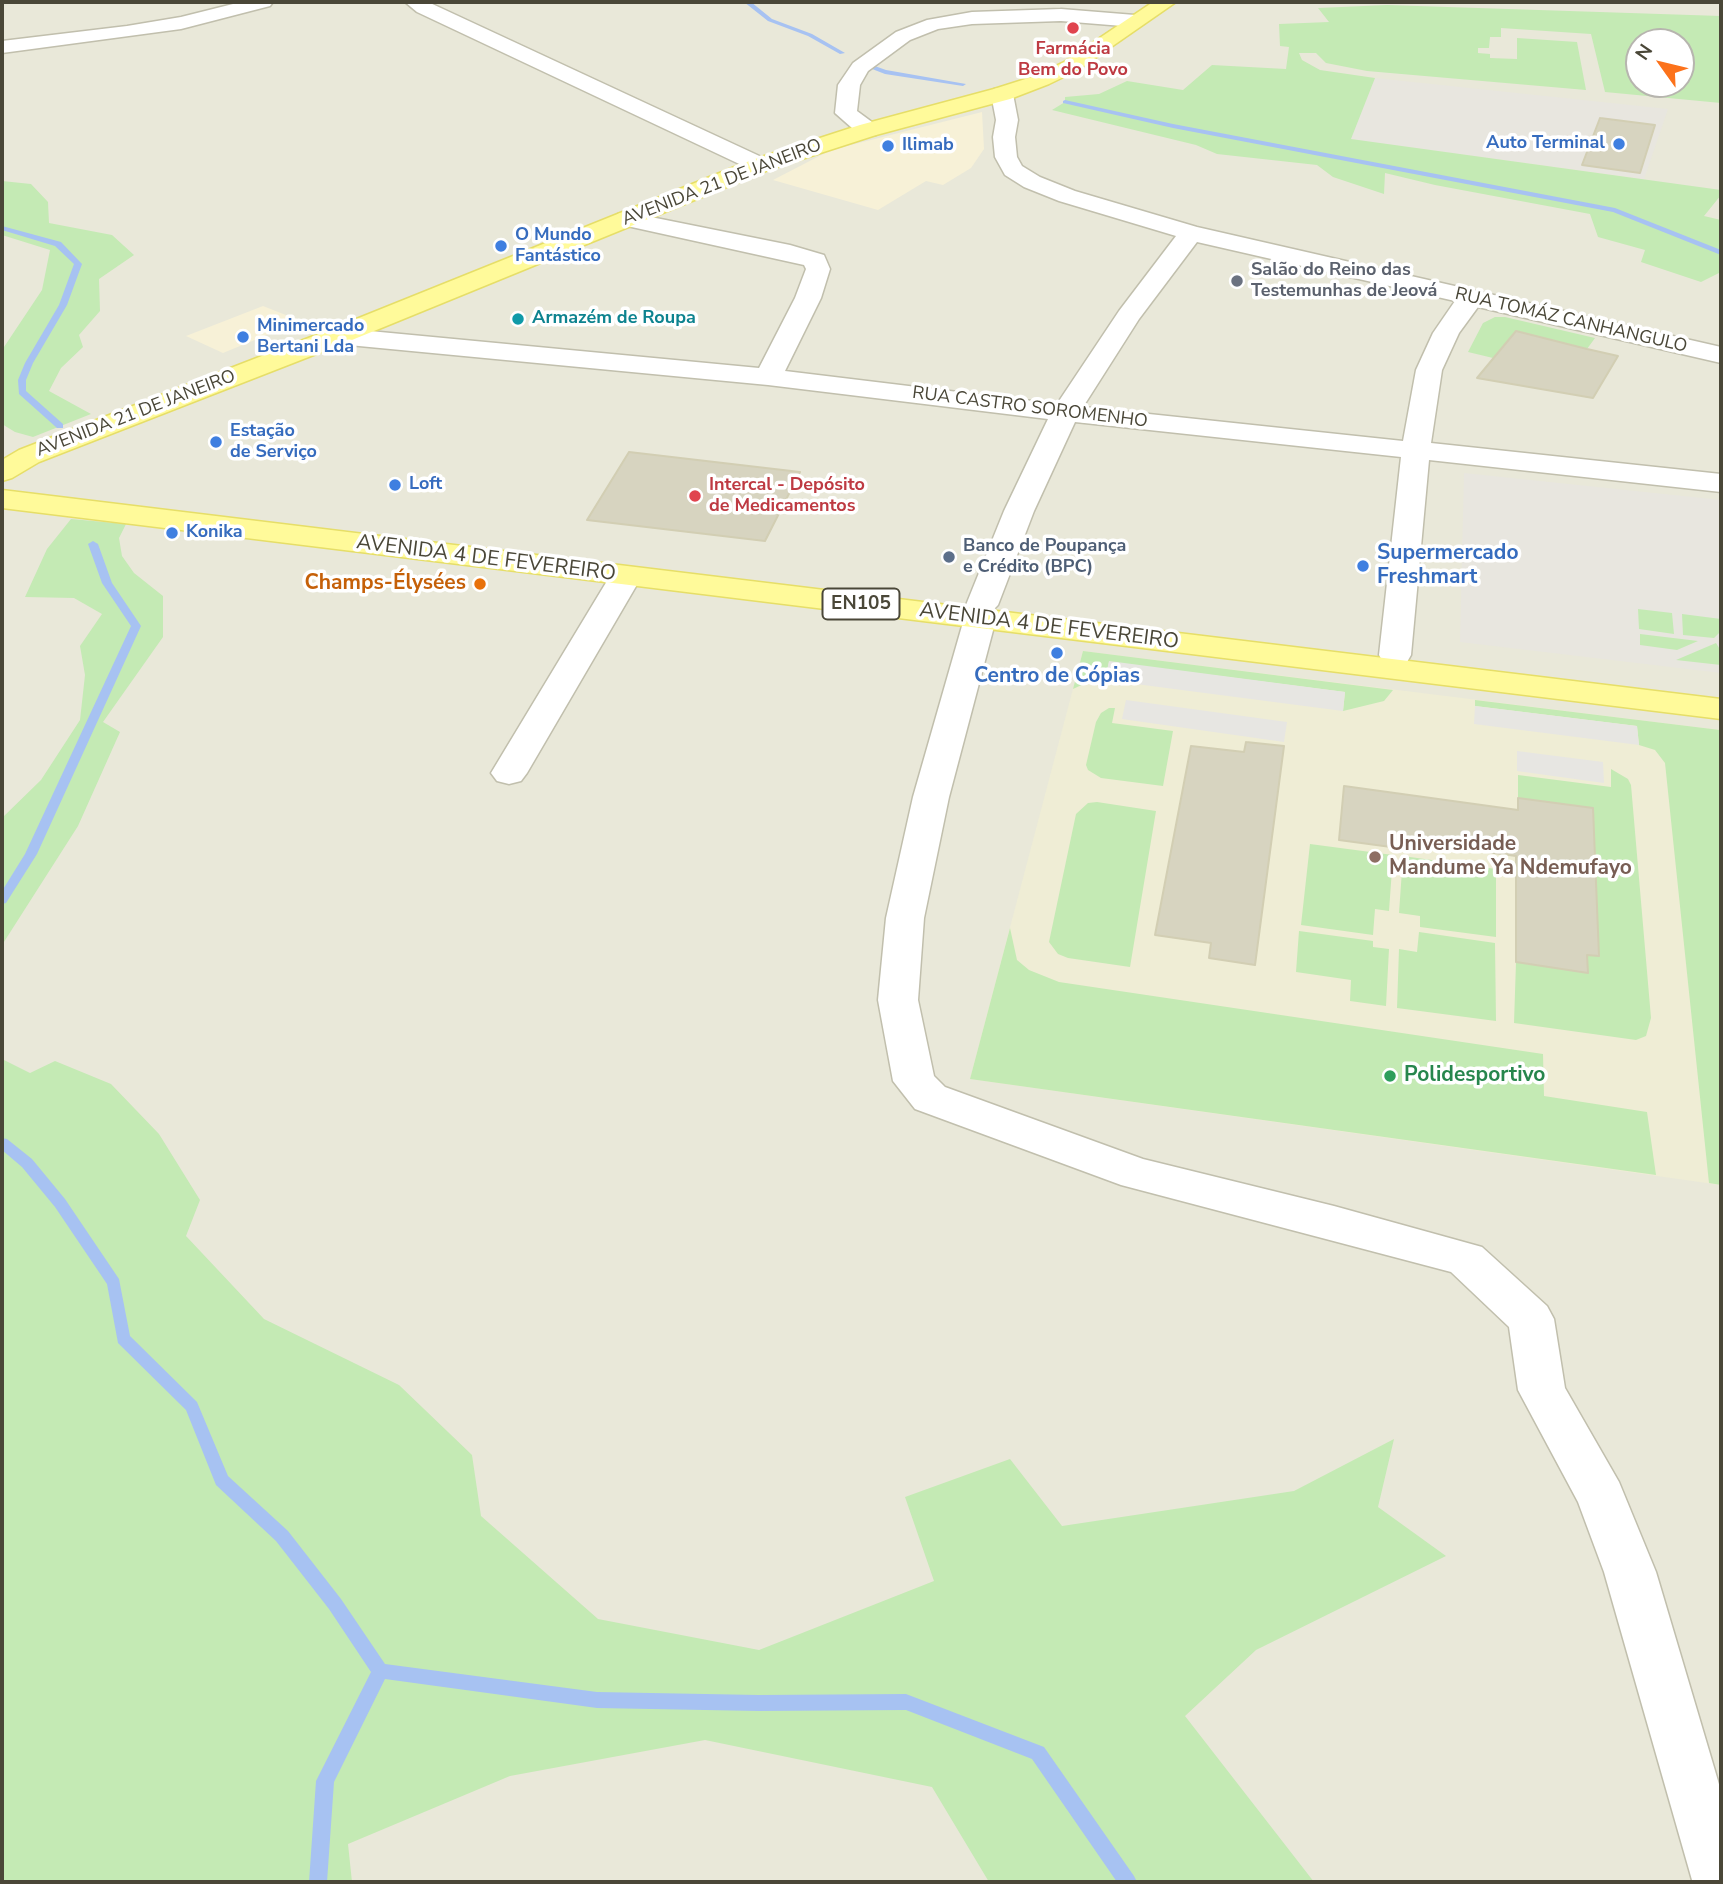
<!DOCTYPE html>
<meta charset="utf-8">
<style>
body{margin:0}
#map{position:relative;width:1723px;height:1884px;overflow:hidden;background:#f5f5eb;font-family:"Nunito Sans",sans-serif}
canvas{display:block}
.frame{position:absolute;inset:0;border:4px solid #4a4738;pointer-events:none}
.north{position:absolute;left:1625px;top:28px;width:70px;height:70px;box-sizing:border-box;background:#fff;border:2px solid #b7b5af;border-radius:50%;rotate:304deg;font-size:19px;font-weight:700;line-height:28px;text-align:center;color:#4a4738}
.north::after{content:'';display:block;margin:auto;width:24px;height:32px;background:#fc721b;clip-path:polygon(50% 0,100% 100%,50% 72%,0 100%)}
</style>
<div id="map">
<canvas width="1723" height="1884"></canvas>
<div class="frame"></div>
<div class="north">N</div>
</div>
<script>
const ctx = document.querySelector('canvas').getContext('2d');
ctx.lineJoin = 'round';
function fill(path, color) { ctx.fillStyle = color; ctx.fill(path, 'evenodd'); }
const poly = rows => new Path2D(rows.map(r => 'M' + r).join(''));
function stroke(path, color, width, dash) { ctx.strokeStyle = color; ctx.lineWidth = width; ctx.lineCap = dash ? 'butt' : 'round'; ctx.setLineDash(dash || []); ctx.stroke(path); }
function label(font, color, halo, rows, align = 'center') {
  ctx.font = font + ' "Nunito Sans",sans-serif'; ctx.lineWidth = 7; ctx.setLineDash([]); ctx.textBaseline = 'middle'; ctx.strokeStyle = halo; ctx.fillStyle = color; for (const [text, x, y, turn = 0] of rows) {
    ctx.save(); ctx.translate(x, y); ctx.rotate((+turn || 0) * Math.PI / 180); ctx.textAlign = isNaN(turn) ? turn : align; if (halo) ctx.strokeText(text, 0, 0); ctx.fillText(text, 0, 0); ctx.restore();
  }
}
fill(poly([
 [2,2,1721,2,1721,1882,2,1882],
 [1639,42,1681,42,1681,84,1639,84]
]), '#e9e8d9');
fill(poly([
 [982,112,984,149,971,168,943,185,926,181,878,210,773,180,831,150],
 [263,306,301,321,223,353,186,336]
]), '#f7f1d7');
fill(poly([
 [1375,78,1668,109,1644,179,1350,139],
 [1464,473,1721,500,1721,673,1460,642]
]), '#e8e6df');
fill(poly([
 [1083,651,1720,730,1721,1185,970,1079]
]), '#efedd5');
fill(poly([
 [1387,5,1721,16,1721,103,1605,92,1591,34,1501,28,1501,37,1490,37,1489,48,1478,48,1478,53,1490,54,1490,58,1517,59,1517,38,1577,42,1586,90,1367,71,1326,63,1316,53,1299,53,1302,60,1320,70,1375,78,1351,139,1721,190,1721,195,1704,216,1721,220,1721,272,1701,282,1641,262,1645,250,1598,237,1590,214,1435,185,1385,173,1384,194,1333,177,1317,165,1217,154,1196,145,1052,110,1065,102,1065,97,1099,94,1127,81,1183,90,1212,65,1286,69,1289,47,1280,46,1279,24,1329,22,1318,8],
 [1639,42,1681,42,1681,84,1639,84],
 [2,181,31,184,48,202,49,223,112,235,134,255,99,279,100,311,79,335,83,347,61,368,49,391,91,414,33,437,15,432,2,424,2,350,42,290,50,250,2,235],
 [1495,317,1505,317,1595,338,1587,349,1517,331,1493,358,1468,352,1483,323],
 [71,519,126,524,119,538,122,556,134,573,163,596,163,637,103,722,120,732,78,826,2,945,2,818,41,780,80,720,85,675,80,646,102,614,74,598,25,597,47,549],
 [1638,609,1672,613,1674,634,1639,629],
 [1682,614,1721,619,1721,631,1714,638,1683,635],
 [1640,634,1698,641,1677,650,1640,645],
 [1716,643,1721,651,1721,665,1676,660],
 [1083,651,1393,690,1384,701,1343,711,1345,692,1109,662,1105,680,1090,681,1073,689],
 [1475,700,1720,730,1721,1185,1709,1183,1665,763,1655,750,1639,745,1637,726,1475,706],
 [1109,708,1115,708,1112,723,1173,731,1163,786,1101,778,1088,770,1086,765,1096,722,1101,713],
 [1611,769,1628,779,1631,785,1651,1018,1646,1036,1636,1040,1514,1023,1516,962,1587,955,1599,956,1593,809,1518,798,1518,775,1611,787],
 [1097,802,1156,811,1130,967,1068,958,1058,954,1049,942,1076,814,1088,803],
 [1310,844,1393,855,1389,911,1375,909,1373,935,1301,925],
 [1403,856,1496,869,1496,937,1420,927,1420,916,1399,913],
 [1010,928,1017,960,1029,970,1059,982,1543,1054,1544,1096,1647,1112,1656,1175,970,1079],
 [1299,931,1373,941,1373,947,1389,949,1386,1006,1350,1001,1351,980,1296,972],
 [1419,932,1495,943,1496,1021,1397,1008,1399,949,1417,952],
 [2,1059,30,1073,55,1061,111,1084,159,1134,200,1200,186,1236,264,1319,399,1385,472,1455,481,1516,598,1619,759,1650,934,1581,905,1497,1010,1459,1062,1526,1294,1491,1394,1439,1378,1507,1446,1556,1256,1650,1185,1716,1314,1882,989,1882,932,1787,705,1740,510,1776,348,1844,352,1882,2,1882]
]), '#c4eab4');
fill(poly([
 [1109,661,1345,692,1343,711,1105,680],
 [1126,700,1287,722,1284,742,1122,719],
 [1475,706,1637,726,1639,745,1474,724],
 [1517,751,1603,762,1604,783,1517,771]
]), '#e7e6e2');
fill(poly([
 [744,2,751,2,772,19,812,34,845,53,840,54,808,36,768,21,744,2],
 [869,64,886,70,966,84,963,86,885,74,867,67,867,65,869,64],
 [1065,100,1173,124,1615,208,1721,250,1721,255,1613,212,1173,128,1063,103,1063,101,1065,100],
 [2,226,61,242,82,264,67,305,33,363,26,380,26,391,63,424,63,428,57,428,19,394,18,380,25,363,59,305,74,264,55,246,2,230,2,226],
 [93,541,98,544,112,583,141,626,37,854,6,903,2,904,2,891,25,854,131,626,102,583,88,544,93,541],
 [2,1138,7,1139,32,1159,65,1199,119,1279,130,1336,197,1402,228,1476,288,1531,341,1599,385,1664,597,1692,759,1695,906,1694,1044,1747,1134,1876,1137,1882,1117,1882,1032,1759,906,1710,759,1711,597,1708,385,1679,334,1782,327,1882,309,1882,316,1781,371,1672,329,1609,276,1541,216,1485,186,1410,118,1343,107,1284,55,1207,22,1167,2,1150,2,1138]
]), '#a7c2f2');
const building = poly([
 [1600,118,1655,125,1640,173,1582,165,1600,118],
 [1516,331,1587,349,1618,356,1593,398,1477,378,1516,331],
 [629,452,800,472,765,541,587,520,629,452],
 [1246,742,1284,746,1255,965,1209,958,1211,943,1155,935,1191,746,1244,752,1246,742],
 [1344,786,1518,810,1518,798,1593,808,1599,956,1587,955,1588,973,1516,962,1516,856,1392,839,1391,847,1339,840,1344,786]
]);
fill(building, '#d7d4c0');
stroke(building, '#d2ceb3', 2);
const minor = poly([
 [241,2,273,2,270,6,181,29,2,53,2,41,127,26,181,17,241,2],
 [405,2,428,2,768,160,771,165,768,170,752,170,417,12,405,2],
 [1061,9,1135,15,1142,17,1145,21,1142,25,1135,27,1061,21,972,24,938,29,910,40,868,71,860,85,857,111,876,125,879,130,876,135,860,135,835,113,838,85,853,63,896,32,927,20,972,12,1061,9],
 [1002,88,1010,89,1013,94,1018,120,1015,137,1017,157,1022,166,1040,177,1075,191,1197,227,1721,347,1721,363,1478,307,1459,333,1442,370,1431,443,1721,474,1721,492,1429,460,1411,655,1407,662,1395,665,1383,662,1379,655,1401,457,1075,422,1034,511,998,605,991,612,996,619,949,797,924,918,918,1000,934,1076,945,1087,1143,1159,1334,1206,1482,1247,1547,1306,1554,1319,1565,1388,1619,1482,1656,1572,1721,1791,1721,1882,1693,1882,1692,1880,1604,1572,1578,1502,1518,1390,1509,1327,1451,1272,1121,1185,915,1109,893,1081,878,1000,886,918,913,797,964,619,971,612,966,605,1004,511,1048,419,768,385,338,344,329,342,325,336,329,330,338,328,759,368,795,298,806,269,804,265,618,224,614,219,618,214,626,212,790,245,824,255,830,269,821,298,785,371,1057,404,1119,311,1176,236,1059,201,1024,187,1005,175,995,157,993,137,996,120,991,94,994,89,1002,88],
 [1197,242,1455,301,1433,333,1416,370,1403,441,1083,407,1139,319,1197,242],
 [626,567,637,569,642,576,527,773,521,781,509,784,497,781,491,773,610,576,615,569,626,567]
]);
const major = poly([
 [1153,2,1176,2,1078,70,1049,84,1010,99,876,135,768,170,347,342,39,462,12,478,2,481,2,460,19,450,329,330,752,160,860,125,994,89,1035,76,1064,62,1153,2],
 [2,490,1721,699,1721,719,2,508,2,490]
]);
stroke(minor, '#c1bfad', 3);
stroke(major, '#e6de68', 3);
fill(minor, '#fff');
fill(major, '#fffa9a');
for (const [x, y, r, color] of [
 [1073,28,7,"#e0444e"],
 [1619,144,7,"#3f7fe0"],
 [888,146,7,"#3f7fe0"],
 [501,246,7,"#3f7fe0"],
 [1237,281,7,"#6b7280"],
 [518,319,7,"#0f9aa8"],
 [243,337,7,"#3f7fe0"],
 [216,442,7,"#3f7fe0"],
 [395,485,7,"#3f7fe0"],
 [695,496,7,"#e0444e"],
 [172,533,7,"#3f7fe0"],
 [949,557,7,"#5c6f8a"],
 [1363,566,7,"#3f7fe0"],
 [480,584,7,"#e8710a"],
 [1057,653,7,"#3f7fe0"],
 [1375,857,7,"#8d6e63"],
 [1390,1076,7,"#2e9e5b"]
]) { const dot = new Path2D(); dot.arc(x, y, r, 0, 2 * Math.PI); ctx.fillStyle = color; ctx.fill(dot); stroke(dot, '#fff', 2.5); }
label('bold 18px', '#be3a42', '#fff', [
 ["Farmácia",1073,50],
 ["Bem do Povo",1073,71],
 ["Intercal - Depósito",709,486,"left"],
 ["de Medicamentos",709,507,"left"]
]);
label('bold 18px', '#366cbe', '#fff', [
 ["Auto Terminal",1605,144,"right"],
 ["Ilimab",902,146],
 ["O Mundo",515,236],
 ["Fantástico",515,257],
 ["Minimercado",257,327],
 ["Bertani Lda",257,348],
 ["Estação",230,432],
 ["de Serviço",230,453],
 ["Loft",409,485],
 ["Konika",186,533]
], 'left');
label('18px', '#4a4738', '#fff', [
 ["AVENIDA 21 DE JANEIRO",722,183,-21],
 ["RUA TOMÁZ CANHANGULO",1571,321,13],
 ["RUA CASTRO SOROMENHO",1030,408,7],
 ["AVENIDA 21 DE JANEIRO",136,414,-21]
]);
label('bold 18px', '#5b616d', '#fff', [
 ["Salão do Reino das",1251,271],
 ["Testemunhas de Jeová",1251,292]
], 'left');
label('bold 18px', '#0d838f', '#fff', [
 ["Armazém de Roupa",532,319]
], 'left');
label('bold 18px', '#4e5e75', '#fff', [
 ["Banco de Poupança",963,547],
 ["e Crédito (BPC)",963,568]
], 'left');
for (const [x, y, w] of [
 [861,604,77]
]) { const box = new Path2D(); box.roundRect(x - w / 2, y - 15.5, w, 31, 5); ctx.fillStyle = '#fff'; ctx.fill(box); stroke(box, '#4a4738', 2); }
label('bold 19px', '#4a4738', null, [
 ["EN105",861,604]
]);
label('bold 21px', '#366cbe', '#fff', [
 ["Supermercado",1377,554],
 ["Freshmart",1377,578],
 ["Centro de Cópias",1057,677,"center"]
], 'left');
label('21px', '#4a4738', '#fff', [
 ["AVENIDA 4 DE FEVEREIRO",486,559,7],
 ["AVENIDA 4 DE FEVEREIRO",1049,627,7]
]);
label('bold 21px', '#c56008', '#fff', [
 ["Champs-Élysées",466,584]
], 'right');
label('bold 21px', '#785e54', '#fff', [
 ["Universidade",1389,845],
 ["Mandume Ya Ndemufayo",1389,869]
], 'left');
label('bold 21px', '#27864d', '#fff', [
 ["Polidesportivo",1404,1076]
], 'left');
</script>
